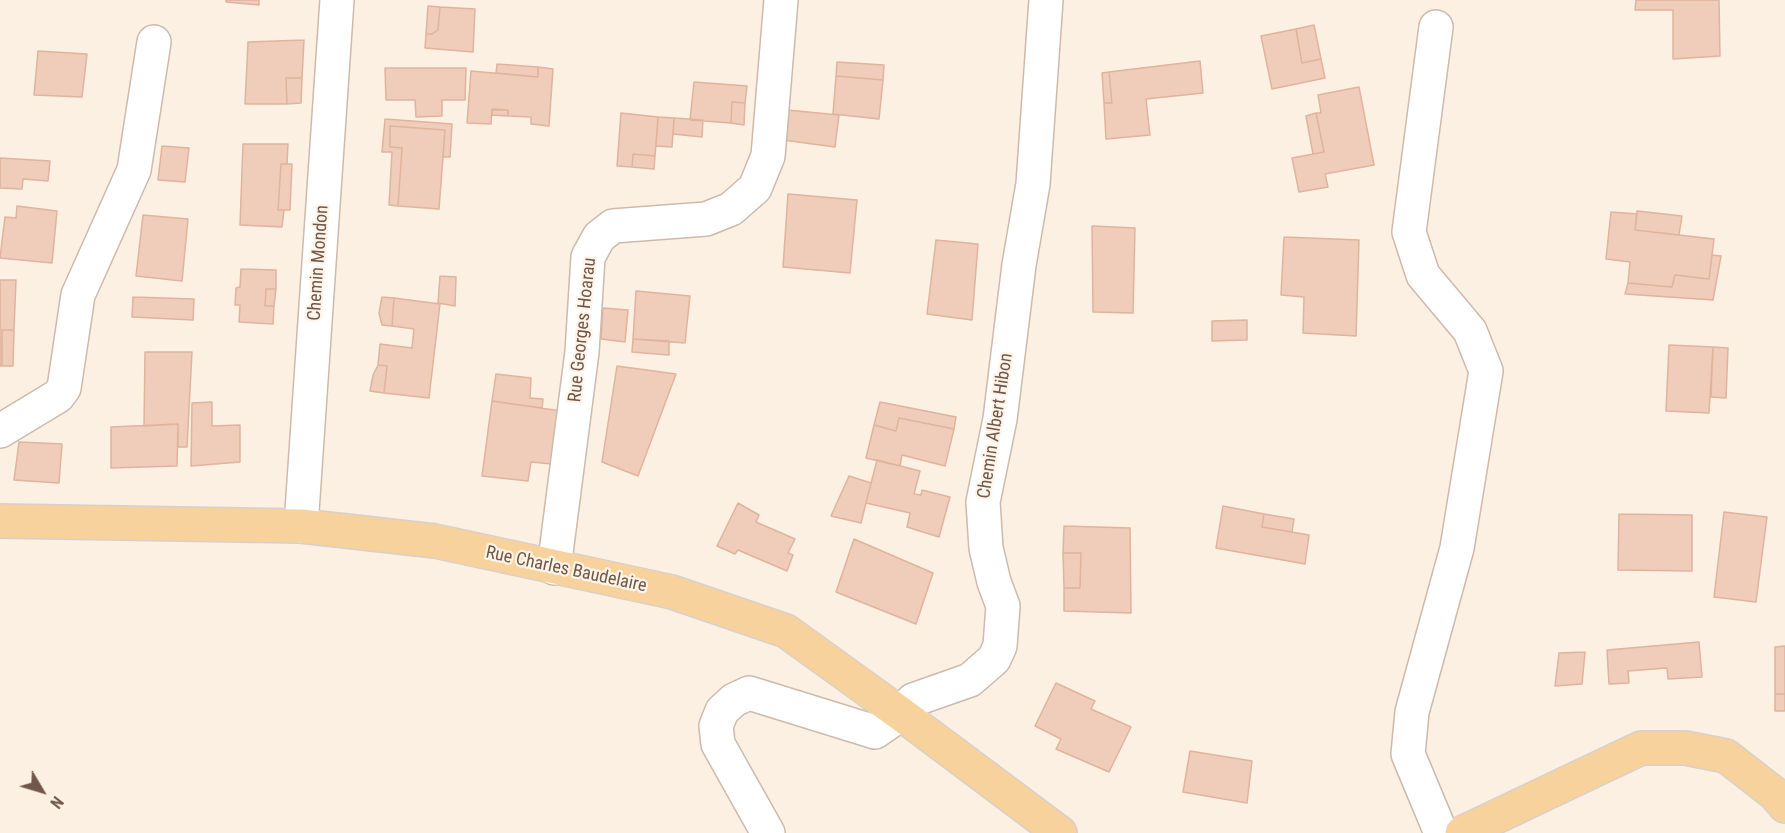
<!DOCTYPE html>
<style>
body{margin:0}
#map{position:relative;width:1785px;height:833px;overflow:hidden;background:#fbf0e2;font-family:"Roboto Condensed",sans-serif}
canvas{display:block}
.north{position:absolute;left:12px;top:761px;width:60px;height:60px;-webkit-text-stroke:4px #fef4e8;paint-order:stroke;rotate:128deg;font-size:16px;font-weight:700;line-height:24px;text-align:center;color:#71564a}
.north::after{content:'';display:block;margin:auto;width:21px;height:27px;background:#71564a;clip-path:polygon(50% 0,100% 100%,50% 72%,0 100%)}
</style>
<div id="map">
<canvas width="1785" height="833"></canvas>
<div class="north">N</div>
</div>
<script>
const ctx = document.querySelector('canvas').getContext('2d');
ctx.lineJoin = 'round';
function fill(path, color) { ctx.fillStyle = color; ctx.fill(path, 'evenodd'); }
const poly = rows => new Path2D(rows.map(r => 'M' + r).join(''));
function stroke(path, color, width, dash) { ctx.strokeStyle = color; ctx.lineWidth = width; ctx.lineCap = dash ? 'butt' : 'round'; ctx.setLineDash(dash || []); ctx.stroke(path); }
function label(font, color, halo, rows, align = 'center') {
  ctx.font = font + ' "Roboto Condensed",sans-serif'; ctx.lineWidth = 4.5; ctx.setLineDash([]); ctx.textBaseline = 'middle'; ctx.strokeStyle = halo; ctx.fillStyle = color; for (const [text, x, y, turn = 0] of rows) {
    ctx.save(); ctx.translate(x, y); ctx.rotate((+turn || 0) * Math.PI / 180); ctx.textAlign = isNaN(turn) ? turn : align; if (halo) ctx.strokeText(text, 0, 0); ctx.fillText(text, 0, 0); ctx.restore();
  }
}
const building = poly([
 [226,0,259,0,259,5,226,2,226,0],
 [1636,0,1719,0,1720,56,1673,59,1673,10,1635,10,1636,0],
 [428,6,440,7,438,30,432,34,426,34,428,6],
 [440,7,475,9,473,52,425,48,426,34,432,34,438,30,440,7],
 [1314,25,1321,59,1302,63,1296,29,1314,25],
 [1296,29,1302,63,1321,59,1325,78,1272,89,1261,36,1296,29],
 [304,40,302,78,286,78,287,104,245,104,248,42,304,40],
 [38,51,87,54,82,97,34,95,38,51],
 [1200,61,1203,93,1146,99,1150,135,1106,139,1104,103,1112,103,1109,72,1200,61],
 [837,62,884,65,883,80,836,76,837,62],
 [497,64,538,67,538,77,496,73,497,64],
 [538,67,553,69,549,126,531,124,531,117,508,116,508,110,492,109,491,124,467,123,471,71,538,77,538,67],
 [385,68,466,68,465,100,442,100,442,116,416,117,415,100,386,100,385,68],
 [1109,72,1112,103,1104,103,1102,73,1109,72],
 [836,76,883,80,879,119,833,114,836,76],
 [286,78,302,78,301,103,287,104,286,78],
 [694,82,747,86,745,103,732,102,731,123,690,120,694,82],
 [1359,87,1374,165,1325,174,1328,187,1299,192,1292,158,1324,152,1316,113,1321,113,1318,95,1359,87],
 [732,102,745,103,744,125,731,123,732,102],
 [492,110,508,110,508,116,492,115,492,110],
 [787,110,839,115,835,147,783,140,787,110],
 [621,113,658,117,655,156,633,154,632,167,617,166,621,113],
 [1316,113,1324,152,1313,154,1306,116,1316,113],
 [658,117,674,118,672,147,656,146,658,117],
 [674,118,703,120,702,137,673,134,674,118],
 [385,119,452,124,450,157,443,157,445,130,390,126,390,147,402,148,398,206,389,205,392,152,382,152,385,119],
 [390,126,445,130,439,209,398,206,402,148,390,147,390,126],
 [243,144,288,144,287,164,281,164,278,210,284,210,282,227,240,225,243,144],
 [162,146,189,148,185,182,158,180,162,146],
 [633,154,655,156,654,169,632,167,633,154],
 [0,158,50,161,48,181,23,179,22,189,0,188,0,158],
 [281,164,292,164,290,210,278,210,281,164],
 [788,194,857,200,850,273,783,267,788,194],
 [17,206,57,211,52,263,0,258,5,217,16,218,17,206],
 [1637,211,1682,216,1679,235,1635,230,1637,211],
 [1611,212,1637,214,1635,230,1714,239,1709,279,1675,275,1672,287,1628,283,1630,262,1606,259,1611,212],
 [143,215,188,219,182,281,136,276,143,215],
 [1092,226,1135,228,1133,313,1093,312,1092,226],
 [1284,237,1359,240,1356,336,1303,333,1304,297,1281,295,1284,237],
 [936,240,978,244,972,320,927,314,936,240],
 [1712,255,1721,256,1713,300,1625,294,1628,283,1672,287,1675,275,1709,279,1712,255],
 [241,269,276,270,276,289,266,289,265,306,274,306,273,324,239,322,240,305,235,305,236,288,240,287,241,269],
 [440,276,456,277,455,306,438,303,440,276],
 [0,280,16,280,14,330,2,330,2,366,0,366,0,280],
 [266,289,276,289,274,306,265,306,266,289],
 [636,291,690,296,685,343,633,339,636,291],
 [133,297,194,299,193,320,132,317,133,297],
 [382,297,394,298,392,326,382,325,379,313,382,297],
 [394,298,440,304,429,398,384,393,387,366,378,365,380,344,412,348,414,329,392,326,394,298],
 [603,308,628,310,625,342,601,339,603,308],
 [1247,320,1247,340,1212,341,1212,321,1247,320],
 [2,330,14,330,13,366,2,366,2,330],
 [633,339,669,341,669,355,632,352,633,339],
 [1669,345,1713,347,1709,413,1666,411,1669,345],
 [1713,347,1728,348,1726,398,1711,397,1713,347],
 [145,352,192,352,187,447,178,447,178,424,144,426,145,352],
 [378,365,387,366,384,393,370,391,373,375,378,365],
 [617,366,676,374,638,476,602,462,617,366],
 [496,374,531,378,530,398,543,399,542,408,492,401,496,374],
 [492,401,568,412,552,464,531,462,528,481,482,476,492,401],
 [212,402,212,426,240,425,240,462,191,466,192,403,212,402],
 [880,402,956,417,954,429,899,418,896,431,874,425,880,402],
 [899,418,954,429,945,466,902,455,900,466,866,458,874,425,896,431,899,418],
 [178,424,177,466,111,468,111,427,178,424],
 [19,442,62,444,59,483,14,480,19,442],
 [877,460,920,471,914,494,921,495,922,490,950,497,939,537,907,527,910,513,866,503,877,460],
 [849,476,871,483,861,523,831,516,849,476],
 [738,503,759,515,756,522,795,539,788,553,793,555,787,571,738,550,735,554,717,546,738,503],
 [1223,506,1264,514,1262,527,1309,535,1305,564,1216,548,1223,506],
 [1724,512,1767,517,1756,602,1714,597,1724,512],
 [1264,514,1294,519,1292,532,1262,527,1264,514],
 [1619,514,1692,515,1692,571,1618,570,1619,514],
 [1064,526,1130,528,1131,613,1064,611,1064,588,1080,588,1081,553,1063,553,1064,526],
 [854,539,933,573,916,624,836,592,854,539],
 [1063,553,1081,553,1080,588,1064,588,1063,553],
 [1699,642,1702,677,1668,679,1667,668,1628,671,1629,683,1609,684,1607,650,1699,642],
 [1785,646,1785,694,1775,694,1775,647,1785,646],
 [1585,652,1582,684,1555,686,1559,653,1585,652],
 [1056,683,1095,701,1091,709,1131,727,1109,772,1056,749,1061,739,1035,726,1056,683],
 [1775,694,1785,694,1785,711,1775,711,1775,694],
 [1190,751,1252,761,1247,803,1183,792,1190,751]
]);
fill(building, '#efcdba');
stroke(building, '#e1b39c', 1.5);
const minor = poly([
 [1436,27,1409,232,1423,275,1470,331,1486,371,1457,548,1412,712,1408,754,1441,833],
 [0,431,58,396,64,388,78,295,134,170,154,42],
 [301,526,337,0],
 [554,568,582,352,588,257,599,237,613,226,706,219,731,209,755,188,768,156,781,0],
 [768,833,718,744,716,726,722,711,734,700,749,693,875,732,901,714,913,700,970,680,994,659,1000,646,1003,606,994,582,986,548,983,502,1000,419,1019,265,1033,184,1046,0]
]);
const major = poly([
 [0,521,301,526,435,541,672,592,786,631,901,714,1060,833],
 [1462,833,1641,748,1685,748,1726,756,1775,794,1785,806]
]);
stroke(minor, '#cebaac', 36);
stroke(major, '#d7d0cc', 36);
stroke(minor, '#fff', 33);
stroke(major, '#f8d29c', 33);
label('18px', '#71564a', '#fef4e8', [
 ["Chemin Mondon",319,263,-86],
 ["Rue Georges Hoarau",583,330,-84],
 ["Chemin Albert Hibon",996,426,-81],
 ["Rue Charles Baudelaire",566,570,12]
]);
</script>
